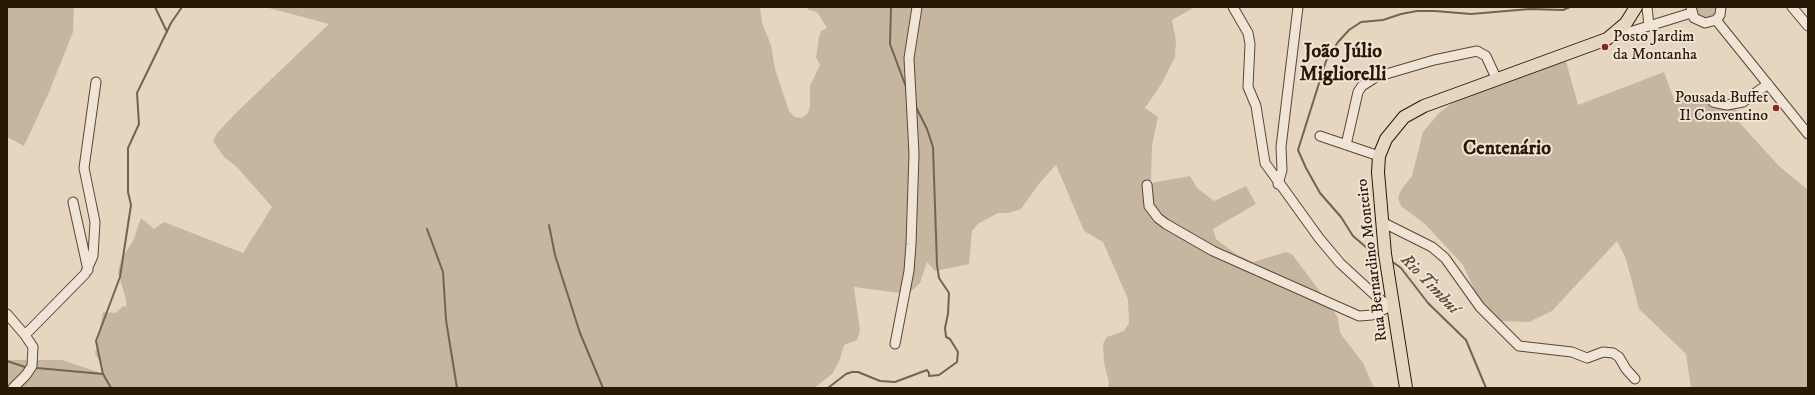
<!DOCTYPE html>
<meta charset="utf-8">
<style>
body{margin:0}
#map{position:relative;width:1815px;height:395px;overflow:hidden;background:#e6d6bf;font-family:"IM FELL DW Pica",serif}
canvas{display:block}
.frame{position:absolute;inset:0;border:8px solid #281905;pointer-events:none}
</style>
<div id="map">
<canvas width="1815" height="395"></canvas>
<div class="frame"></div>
</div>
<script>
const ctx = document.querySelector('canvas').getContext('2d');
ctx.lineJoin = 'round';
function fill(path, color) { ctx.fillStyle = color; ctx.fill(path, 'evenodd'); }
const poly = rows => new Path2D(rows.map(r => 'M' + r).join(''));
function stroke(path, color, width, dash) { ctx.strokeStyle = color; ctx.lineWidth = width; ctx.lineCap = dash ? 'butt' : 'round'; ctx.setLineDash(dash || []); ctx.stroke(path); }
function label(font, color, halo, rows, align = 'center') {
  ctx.font = font + ' "IM FELL DW Pica",serif'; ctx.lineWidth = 4; ctx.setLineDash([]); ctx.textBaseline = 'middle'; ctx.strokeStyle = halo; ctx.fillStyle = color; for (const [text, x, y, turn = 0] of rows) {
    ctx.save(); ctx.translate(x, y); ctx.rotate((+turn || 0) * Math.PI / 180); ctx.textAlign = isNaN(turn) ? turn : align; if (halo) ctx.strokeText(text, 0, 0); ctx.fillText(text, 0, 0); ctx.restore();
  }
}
fill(poly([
 [7,7,74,7,73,32,49,92,24,146,7,137],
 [265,7,760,7,762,23,771,45,775,69,789,111,795,117,802,118,808,113,810,107,810,86,820,65,816,57,819,37,821,31,827,28,817,12,809,10,807,7,1195,7,1172,20,1176,41,1175,57,1162,83,1145,108,1158,117,1152,145,1151,183,1190,176,1197,188,1214,201,1246,186,1256,204,1213,229,1216,239,1236,254,1253,262,1286,252,1292,254,1330,305,1338,318,1340,333,1363,363,1374,388,1108,388,1109,382,1104,363,1103,344,1107,337,1124,331,1129,323,1128,299,1103,242,1084,231,1056,165,1038,185,1021,209,1008,213,998,213,979,223,972,231,969,264,935,271,927,262,920,283,908,294,854,287,860,331,857,340,844,345,839,362,832,374,814,388,7,388,7,360,62,360,104,374,102,363,95,355,103,312,116,313,123,306,126,307,126,300,118,271,122,258,133,241,141,218,154,229,164,222,243,253,272,207,236,166,224,157,213,141,217,133,238,111,329,24],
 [1694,7,1718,7,1718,13,1710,21,1698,18],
 [1565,58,1578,105,1664,72,1674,99,1700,96,1720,101,1744,114,1738,121,1779,166,1808,190,1808,388,1691,388,1686,354,1639,309,1626,259,1617,241,1552,311,1529,322,1500,321,1469,293,1473,287,1463,265,1425,224,1401,206,1398,198,1401,190,1412,176,1423,132,1440,112,1468,92]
]), '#c6b69f');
stroke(poly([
 [155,7,167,32],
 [891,7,890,44,906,87],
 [549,225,555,255,580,333,603,388],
 [427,229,443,272,446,320,457,388],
 [1381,255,1367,248,1353,236,1341,217,1320,193,1306,168,1298,150,1326,61,1338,42,1349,30,1361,22,1383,20,1401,14,1417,11,1435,11,1471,14,1530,9,1563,10,1570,7],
 [1390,260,1401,268,1428,303,1466,340,1486,388],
 [7,361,25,367],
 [37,368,103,374],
 [111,388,103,374,96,341,120,277,131,205,128,192,128,148,139,124,137,93,171,23,182,7],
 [828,388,846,374,852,372,858,372,880,381,895,382,927,370,929,373,929,376,939,375,957,362,958,352,950,339,946,337,945,328,948,314,949,293,939,278,937,265,933,147,927,129,916,107]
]), '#73644f', 2);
const minor = poly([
 [1233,7,1248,33,1250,44,1248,87,1256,106,1265,163,1319,238,1340,263,1378,298,1395,310],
 [1647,7,1649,26],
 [1691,7,1694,18,1705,23,1716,20,1720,15,1721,7],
 [1792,7,1808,26],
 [1716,20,1808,134],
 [1610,38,1691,13],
 [1713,102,1727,105,1743,102,1768,84],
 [1320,136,1379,156],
 [1346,145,1358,92,1362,86,1376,77,1434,60,1477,51,1486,56,1497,80],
 [1278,184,1282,170,1281,147,1298,7],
 [1147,185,1149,206,1158,218,1166,224,1213,251,1359,316,1372,315,1389,307],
 [73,202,88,270],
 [1384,223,1432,247,1445,258,1480,307,1519,346,1572,352,1587,358,1603,352,1613,353,1619,357,1626,369,1635,379],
 [7,314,25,335],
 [895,344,909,271,911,244,914,154,909,58,917,7],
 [13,388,26,375,32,366,33,347,25,335,85,274,93,256,95,222,84,168,96,82]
]);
const major = poly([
 [1406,388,1385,254,1378,172,1379,156,1386,139,1404,117,1424,106,1607,39,1626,23,1636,7]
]);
stroke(minor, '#584834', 11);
stroke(major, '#281905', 14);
stroke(minor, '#efe4d5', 9);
stroke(major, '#e6d6bf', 12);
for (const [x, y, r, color] of [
 [1605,47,4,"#8f2418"],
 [1776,108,4,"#8f2418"]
]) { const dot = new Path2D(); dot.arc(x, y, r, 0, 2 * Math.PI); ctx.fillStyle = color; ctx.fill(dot); stroke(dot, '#efe4d5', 1.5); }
label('16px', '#281905', '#efe4d5', [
 ["Posto Jardim",1613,38],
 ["da Montanha",1613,56],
 ["Pousada Buffet",1768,99,"right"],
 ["Il Conventino",1768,117,"right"]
], 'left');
label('16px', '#281905', '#efe4d5', [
 ["Rua Bernardino Monteiro",1373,260,-97]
]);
label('italic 17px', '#5a4b36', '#efe4d5', [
 ["Rio Timbuí",1429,285,46]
]);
label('bold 20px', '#281905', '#efe4d5', [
 ["João Júlio",1343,53],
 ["Migliorelli",1343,76],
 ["Centenário",1507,150]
]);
</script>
